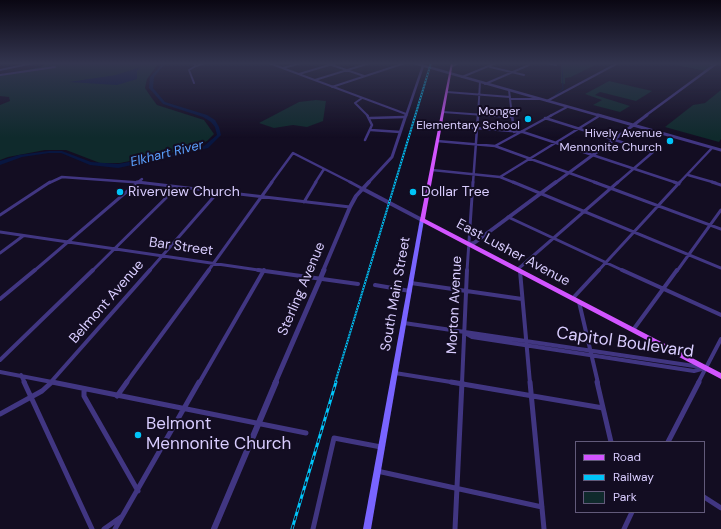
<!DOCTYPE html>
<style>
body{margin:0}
#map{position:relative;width:721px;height:529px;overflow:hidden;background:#130d22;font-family:"DM Sans",sans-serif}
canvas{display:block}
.legend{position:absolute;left:575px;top:441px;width:130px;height:72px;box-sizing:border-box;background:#130d22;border:1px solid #625a7a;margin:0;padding:5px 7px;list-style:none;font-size:12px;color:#d9cdff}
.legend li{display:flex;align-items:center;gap:8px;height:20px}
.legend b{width:20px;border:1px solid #625a7a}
</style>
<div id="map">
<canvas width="721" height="529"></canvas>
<ul class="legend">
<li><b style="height:5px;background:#d254ff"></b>Road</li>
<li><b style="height:5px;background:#00c4f8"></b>Railway</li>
<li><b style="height:11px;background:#0f2a2c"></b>Park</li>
</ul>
</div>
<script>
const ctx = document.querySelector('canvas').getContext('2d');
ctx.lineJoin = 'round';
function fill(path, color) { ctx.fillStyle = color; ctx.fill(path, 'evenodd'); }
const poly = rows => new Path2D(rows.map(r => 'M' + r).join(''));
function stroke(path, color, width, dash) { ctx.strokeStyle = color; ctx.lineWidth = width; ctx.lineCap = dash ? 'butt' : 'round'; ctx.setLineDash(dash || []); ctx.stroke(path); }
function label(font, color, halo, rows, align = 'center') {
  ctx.font = font + ' "DM Sans",sans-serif'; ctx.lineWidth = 4; ctx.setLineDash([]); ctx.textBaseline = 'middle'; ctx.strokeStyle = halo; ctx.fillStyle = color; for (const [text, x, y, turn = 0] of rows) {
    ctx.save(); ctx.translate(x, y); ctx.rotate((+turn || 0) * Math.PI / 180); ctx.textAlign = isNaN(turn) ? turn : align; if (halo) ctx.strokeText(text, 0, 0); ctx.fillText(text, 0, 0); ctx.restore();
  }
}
fill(poly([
 [47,63,159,63,147,79,145,88,151,97,157,105,204,120,214,134,207,141,193,148,120,163,100,163,66,150,45,150,8,157,0,160,0,105,10,101,9,97,0,96,0,75,41,67],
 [561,63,599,63,571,77,565,78,565,84,561,83],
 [667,63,705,63,713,65,705,71],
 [609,81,652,91,636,101,600,92,595,95,630,106,620,112,593,105,602,100,585,94],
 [721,90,721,139,719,142,665,127,693,105,705,103],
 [316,100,326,101,323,121,307,127,293,125,274,128,259,123,299,102]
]), '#0f2a2c');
fill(poly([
 [141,67,137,71,137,79,117,85,69,82,116,75]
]), '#081640');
stroke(poly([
 [555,95,563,89,562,63]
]), '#081640', 1);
fill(poly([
 [163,63,166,63,154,77,153,88,165,102,207,115,215,120,219,127,221,135,208,148,174,156,118,168,90,165,61,153,49,153,22,157,0,165,0,161,19,155,49,151,62,151,91,162,118,164,174,154,204,146,217,135,215,127,211,122,203,117,163,104,149,88,150,77,163,63]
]), '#081640');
stroke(poly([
 [193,63,196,66,189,70,194,83],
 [269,63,406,114],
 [326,63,364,76],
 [545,63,556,65],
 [708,63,715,65],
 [196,66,205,63],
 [452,66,459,63],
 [490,67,524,75],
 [283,68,301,63],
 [0,70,33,63],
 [299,74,336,63],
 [0,75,55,67],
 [462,77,496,63],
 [315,80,370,63],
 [485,84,529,65],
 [332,87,405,63],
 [509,90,512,116],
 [447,92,510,97],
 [362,98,355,103,368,116],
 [510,99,539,99],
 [547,101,618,63],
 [443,112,498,116],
 [478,116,480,82],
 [550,116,567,107]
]), '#413682', 2);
stroke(poly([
 [485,115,512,117],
 [512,115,514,132],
 [370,118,404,117],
 [545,118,653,152,617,183],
 [440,125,523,132,677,183],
 [371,130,400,132],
 [365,140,372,125,367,115],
 [437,141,495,146,597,183],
 [495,146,552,115],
 [432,170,500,177,515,183],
 [688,175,716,183],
 [500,177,599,116],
 [49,183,62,177,146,183],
 [137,183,142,179],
 [271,183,293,153,352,183],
 [315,183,324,169],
 [473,183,478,115],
 [679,183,712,148]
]), '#413682', 2.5);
stroke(poly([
 [137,182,350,207],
 [350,182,363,189],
 [513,182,721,268],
 [594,182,721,229],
 [674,182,679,184],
 [712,182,721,185],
 [304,202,316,182],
 [0,215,50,182],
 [508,217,624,271],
 [0,232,265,271],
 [0,253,23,236],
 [518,269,618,182],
 [34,271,138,182],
 [92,271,177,187],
 [149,271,218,192],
 [208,271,272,182],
 [467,271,473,182],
 [598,271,680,182],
 [677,271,721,210]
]), '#413682', 3);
stroke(poly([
 [258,270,358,284],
 [622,270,721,315],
 [520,271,530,383],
 [411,283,522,299],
 [375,285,410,291],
 [573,298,599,270],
 [0,299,35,270],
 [579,302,598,383],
 [404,323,701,367],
 [633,330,677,270],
 [465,333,472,337,694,371,705,368],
 [0,360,93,270],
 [0,372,57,383],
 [395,373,457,383],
 [21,375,25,383],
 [50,383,150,270],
 [126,383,209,270],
 [199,383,264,270],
 [462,383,467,270],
 [698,383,721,339]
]), '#413682', 4);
stroke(poly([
 [24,382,92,529],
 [52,382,306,433],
 [451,382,603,408],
 [530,382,544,529],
 [597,382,611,442],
 [84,389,84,396,138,491],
 [117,396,127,382],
 [0,414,42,391,52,382],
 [668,442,699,382],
 [377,471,542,507],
 [704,497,721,508],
 [104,529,121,517],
 [115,529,199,382],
 [313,529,334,438,381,447],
 [455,529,462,382],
 [624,529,632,512]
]), '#413682', 5);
stroke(poly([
 [414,63,601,116],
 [406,116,423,66],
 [645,116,717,63]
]), '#413682', 2.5);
stroke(poly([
 [598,115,721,150],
 [368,183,392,157,406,115],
 [555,183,647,115]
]), '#413682', 3);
stroke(poly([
 [363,189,422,220],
 [469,244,474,243,556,182],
 [323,271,350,207,356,196,369,182]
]), '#413682', 4);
stroke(poly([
 [275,383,324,270]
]), '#413682', 5);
stroke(poly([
 [214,529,276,382]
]), '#413682', 6);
fill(poly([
 [420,219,422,219,424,220,371,529,363,529,420,219]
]), '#7964ff');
fill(poly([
 [451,63,453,63,425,219,721,373,721,379,420,221,420,220,451,63]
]), '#d254ff');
const railFar1 = poly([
 [335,383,431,63]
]);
const rail = poly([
 [292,529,336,382]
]);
stroke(railFar1, '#00c4f8', 2);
stroke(rail, '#00c4f8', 3);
stroke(railFar1, '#130d22', 1, [1.5]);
stroke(rail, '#130d22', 1.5, [4.5]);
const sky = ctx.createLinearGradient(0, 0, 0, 138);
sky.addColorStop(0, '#0a0713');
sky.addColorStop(0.46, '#33354f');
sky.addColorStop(1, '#33354f00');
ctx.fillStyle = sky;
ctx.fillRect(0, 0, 721, 138);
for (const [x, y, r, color] of [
 [528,119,4,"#00c4f8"],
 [670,141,4,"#00c4f8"],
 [120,192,4,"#00c4f8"],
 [413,192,4,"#00c4f8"],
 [138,435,4,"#00c4f8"]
]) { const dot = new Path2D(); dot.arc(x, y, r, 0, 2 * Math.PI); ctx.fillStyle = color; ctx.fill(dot); stroke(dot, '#130d22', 1.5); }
label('12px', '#d9cdff', '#130d22', [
 ["Monger",520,112],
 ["Elementary School",520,126],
 ["Hively Avenue",662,134],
 ["Mennonite Church",662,148]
], 'right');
label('italic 13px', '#5ba1ff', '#130d22', [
 ["Elkhart River",167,154,-14]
]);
label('14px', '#d9cdff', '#130d22', [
 ["Riverview Church",128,192],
 ["Dollar Tree",421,192]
], 'left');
label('14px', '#d9cdff', '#130d22', [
 ["Bar Street",181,247,8],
 ["East Lusher Avenue",513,253,28],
 ["Sterling Avenue",302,289,-67],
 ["South Main Street",396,294,-80],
 ["Belmont Avenue",107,302,-49],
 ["Morton Avenue",455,305,-87]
]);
label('17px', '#d9cdff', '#130d22', [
 ["Capitol Boulevard",625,343,8]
]);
label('17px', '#d9cdff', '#130d22', [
 ["Belmont",146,425],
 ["Mennonite Church",146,445]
], 'left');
</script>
